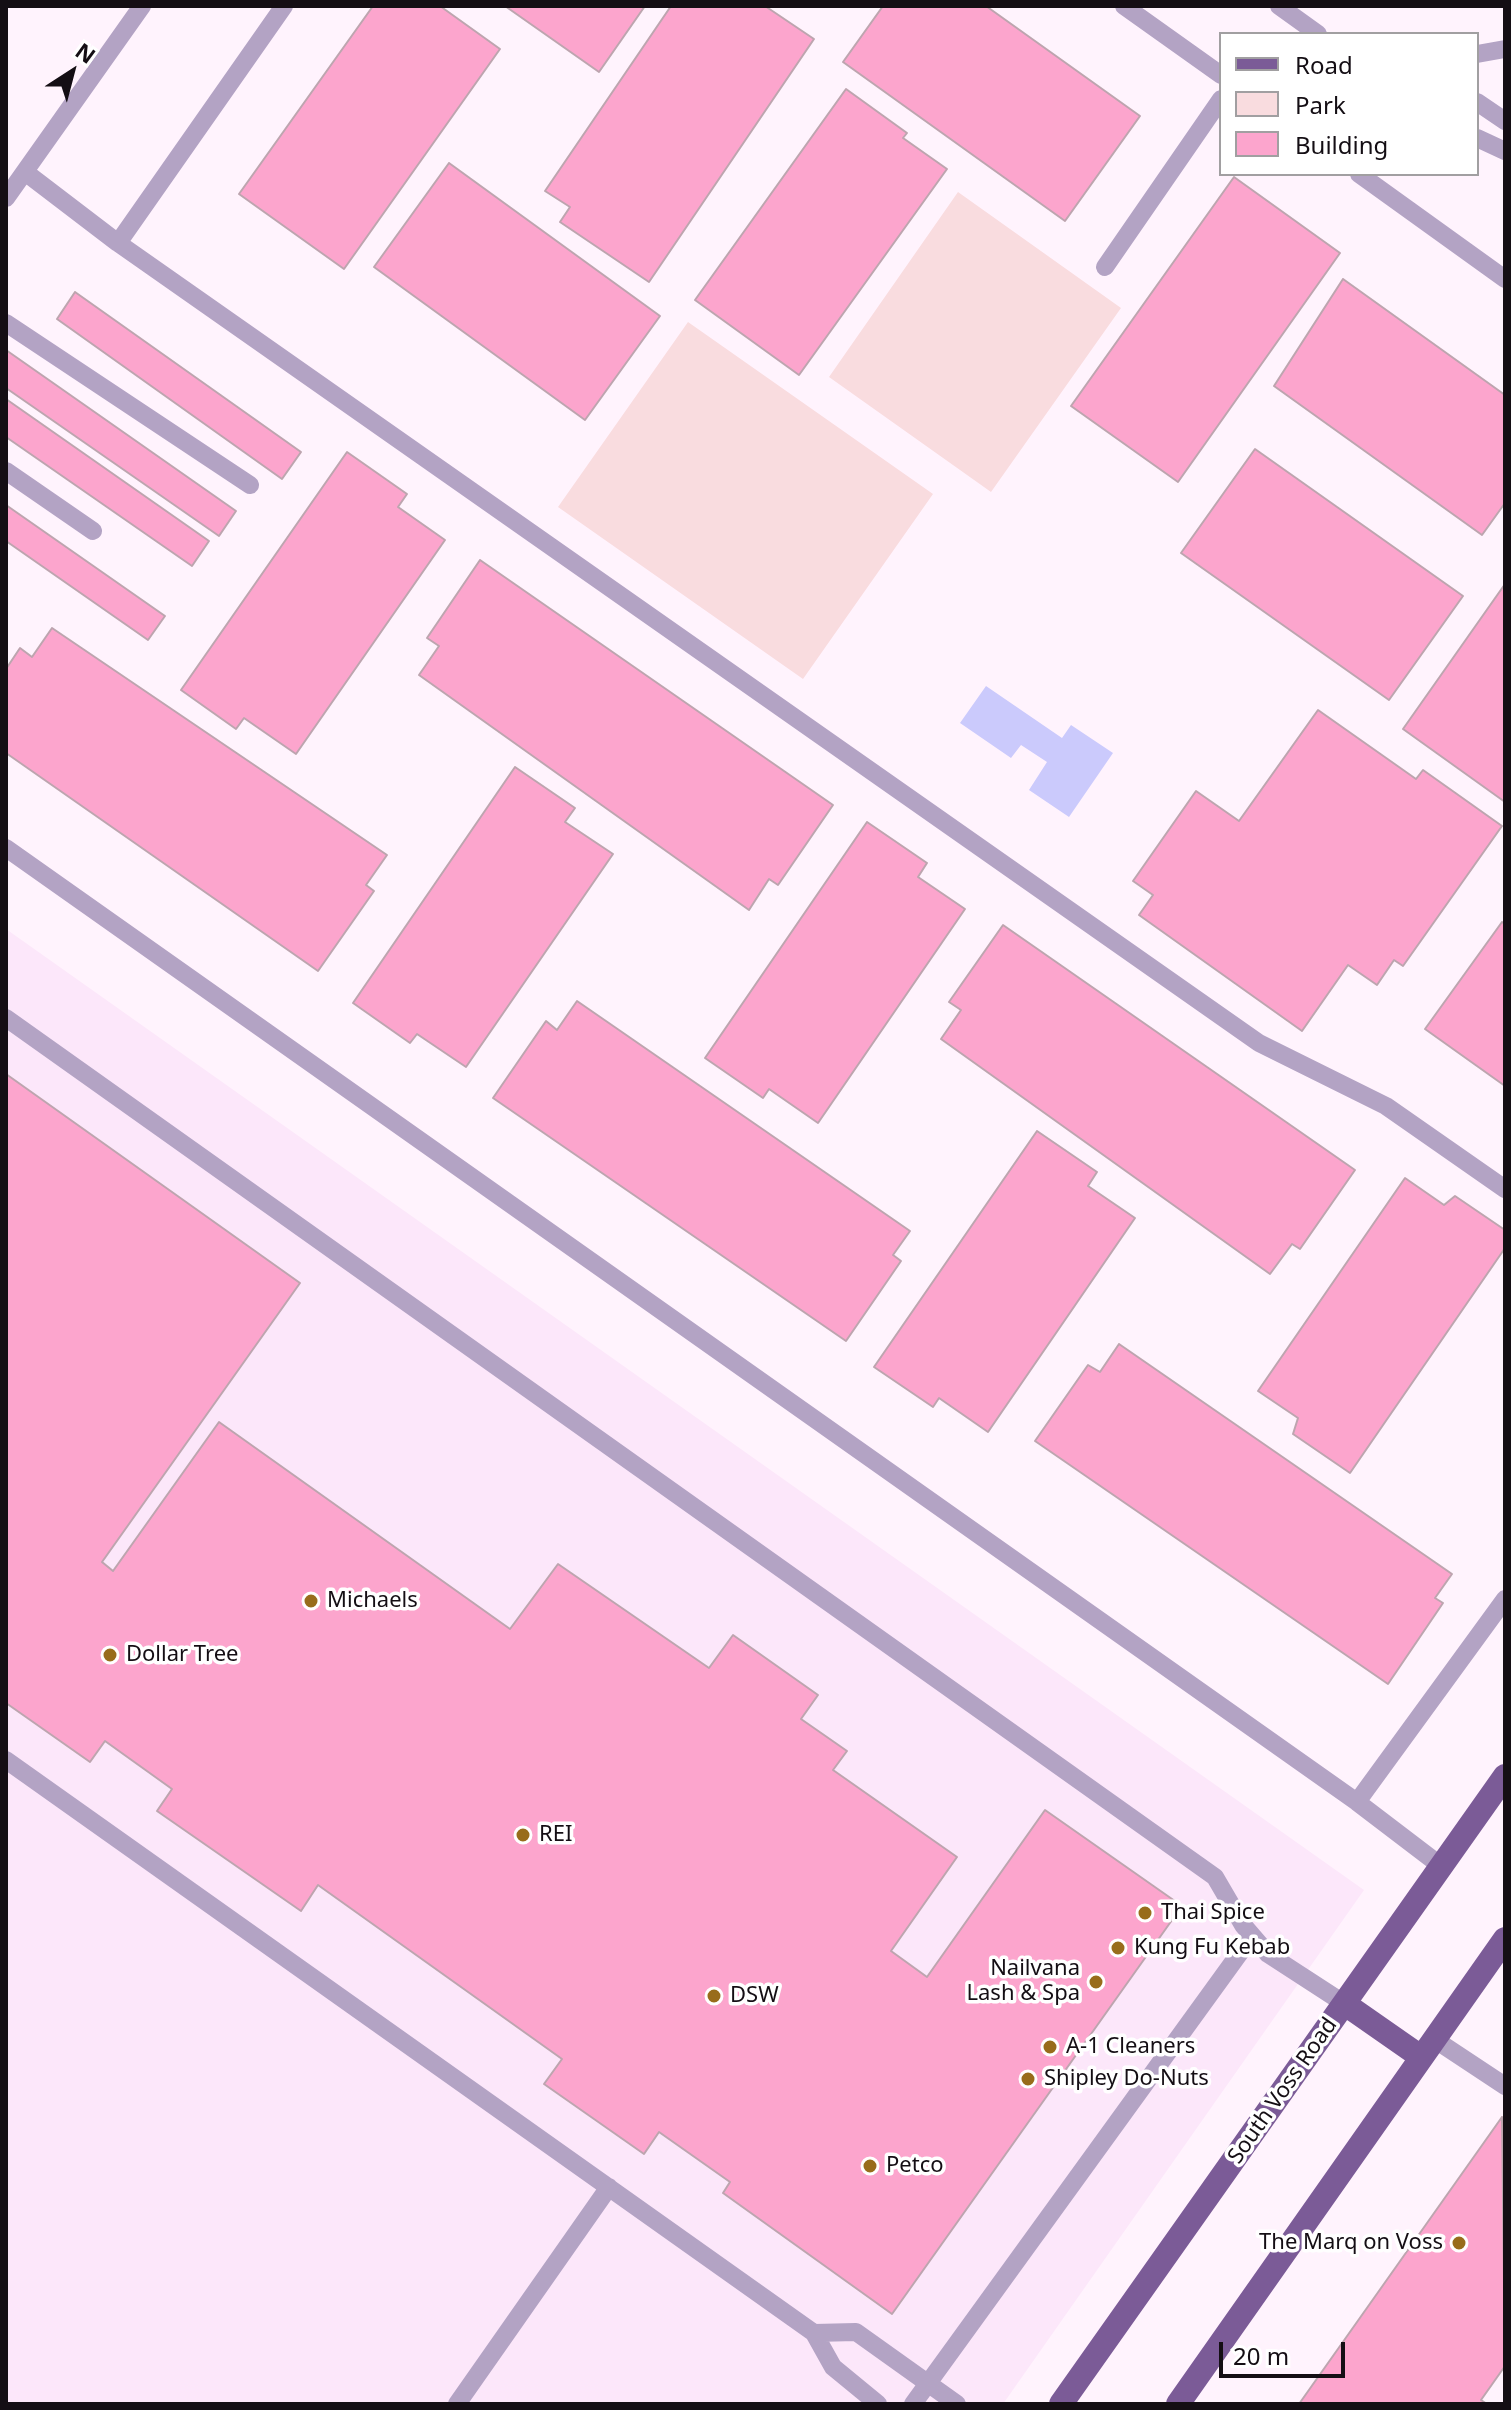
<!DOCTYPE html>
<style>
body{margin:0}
#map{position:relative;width:1511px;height:2410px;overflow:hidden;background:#fff3fd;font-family:"Noto Sans",sans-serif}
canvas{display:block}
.frame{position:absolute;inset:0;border:8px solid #140e14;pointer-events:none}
.legend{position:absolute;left:1219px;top:32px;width:260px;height:144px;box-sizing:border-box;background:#fff;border:2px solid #a19fa1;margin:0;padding:10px 14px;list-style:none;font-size:24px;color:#140e14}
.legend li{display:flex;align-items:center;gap:16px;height:40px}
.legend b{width:40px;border:2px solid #a19fa1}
.north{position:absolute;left:32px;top:32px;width:80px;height:80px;-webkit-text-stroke:6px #fff;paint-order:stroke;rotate:36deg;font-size:22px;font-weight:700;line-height:32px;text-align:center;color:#140e14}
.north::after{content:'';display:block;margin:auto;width:28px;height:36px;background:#140e14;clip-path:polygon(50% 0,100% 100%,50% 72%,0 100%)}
.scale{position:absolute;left:1219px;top:2342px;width:126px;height:36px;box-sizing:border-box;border:4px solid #140e14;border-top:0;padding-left:10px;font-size:24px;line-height:28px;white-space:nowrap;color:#140e14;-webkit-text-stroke:6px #fff;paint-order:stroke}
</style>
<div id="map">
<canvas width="1511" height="2410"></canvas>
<div class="frame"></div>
<ul class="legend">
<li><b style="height:10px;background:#7b5b97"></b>Road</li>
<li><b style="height:22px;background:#f9dcdf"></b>Park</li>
<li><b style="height:22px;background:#fca5cd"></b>Building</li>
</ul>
<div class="north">N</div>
<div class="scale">20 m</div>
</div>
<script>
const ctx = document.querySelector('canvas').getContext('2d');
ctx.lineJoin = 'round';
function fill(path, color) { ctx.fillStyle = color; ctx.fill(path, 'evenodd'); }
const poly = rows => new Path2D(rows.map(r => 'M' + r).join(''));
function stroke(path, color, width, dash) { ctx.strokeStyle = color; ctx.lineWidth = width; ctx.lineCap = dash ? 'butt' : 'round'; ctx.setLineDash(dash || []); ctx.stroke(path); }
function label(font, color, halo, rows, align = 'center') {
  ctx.font = font + ' "Noto Sans",sans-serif'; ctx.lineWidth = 7; ctx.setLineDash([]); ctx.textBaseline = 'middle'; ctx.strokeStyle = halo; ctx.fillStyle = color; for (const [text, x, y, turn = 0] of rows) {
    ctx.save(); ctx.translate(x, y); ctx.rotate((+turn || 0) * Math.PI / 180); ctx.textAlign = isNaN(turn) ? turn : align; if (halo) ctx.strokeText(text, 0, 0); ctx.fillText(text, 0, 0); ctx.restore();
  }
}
fill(poly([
 [6,929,1364,1890,1003,2404,6,2404]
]), '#fce7fa');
fill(poly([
 [958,192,1121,308,991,492,829,377],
 [688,322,933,494,803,679,558,507]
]), '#f9dcdf');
fill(poly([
 [986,686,1062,738,1071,725,1113,753,1069,817,1029,790,1047,762,1021,745,1011,758,960,723]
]), '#cbcafc');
const building = poly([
 [373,6,440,6,500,49,344,269,239,194,373,6],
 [505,6,645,6,599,72,505,6],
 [671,6,765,6,814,39,649,282,560,222,570,207,545,191,671,6],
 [883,6,986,6,1140,116,1065,221,843,62,883,6],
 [846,89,907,133,903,138,947,169,799,375,695,300,846,89],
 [449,163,660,316,585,420,374,267,449,163],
 [1234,177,1340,253,1178,482,1071,406,1234,177],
 [1343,279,1505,395,1505,503,1482,535,1274,386,1343,279],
 [75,292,301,452,282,479,57,319,75,292],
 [6,350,236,511,219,536,6,388,6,350],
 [6,399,209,541,192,566,6,437,6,399],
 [1255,449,1463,596,1389,700,1181,553,1255,449],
 [347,452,407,494,398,507,445,540,296,754,244,718,236,729,181,690,347,452],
 [6,505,165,616,148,640,6,541,6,505],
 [480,560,833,805,778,885,769,879,749,910,419,675,439,646,427,638,480,560],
 [1505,584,1505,802,1403,729,1505,584],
 [52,628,387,855,366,885,374,891,318,971,6,753,6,669,20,648,32,657,52,628],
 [1318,710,1416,779,1423,770,1502,826,1403,966,1394,960,1377,985,1348,965,1302,1031,1139,915,1153,895,1133,881,1196,791,1239,821,1318,710],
 [515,767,575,808,565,822,613,854,466,1067,417,1034,410,1043,353,1003,515,767],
 [867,822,927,863,918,877,965,909,818,1123,769,1089,763,1098,705,1058,867,822],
 [1502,922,1505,924,1505,1086,1425,1029,1502,922],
 [1003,925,1355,1170,1300,1249,1292,1244,1270,1274,941,1039,961,1010,949,1002,1003,925],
 [577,1001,910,1231,893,1255,901,1261,846,1341,493,1098,546,1021,557,1030,577,1001],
 [6,1074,300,1283,102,1562,113,1571,219,1422,510,1629,558,1564,709,1668,733,1635,818,1695,801,1719,847,1751,833,1770,957,1857,891,1951,927,1977,1045,1810,1182,1906,892,2314,723,2193,730,2182,659,2132,644,2154,544,2084,562,2059,318,1885,301,1911,157,1811,172,1789,105,1741,90,1762,6,1703,6,1074],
 [1037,1131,1097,1172,1088,1186,1135,1218,988,1432,939,1398,933,1407,874,1367,1037,1131],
 [1405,1178,1444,1205,1455,1196,1505,1230,1505,1248,1350,1473,1293,1434,1298,1418,1258,1391,1405,1178],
 [1119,1344,1452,1574,1435,1598,1443,1603,1388,1684,1035,1441,1088,1365,1100,1372,1119,1344],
 [1502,2117,1505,2366,1481,2400,1487,2404,1299,2404,1502,2117]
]);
fill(building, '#fca5cd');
stroke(building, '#bda5af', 2);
stroke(poly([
 [1124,6,1221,75],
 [1279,6,1318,34],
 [1477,54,1505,49],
 [1477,102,1505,121],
 [1477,138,1505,151],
 [25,172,118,243,1259,1043,1386,1106,1505,1189],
 [1359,174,1505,279],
 [6,198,142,6],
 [118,243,284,6],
 [1105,267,1221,99],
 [6,323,250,485],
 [6,471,93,531],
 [6,848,1357,1802,1441,1866],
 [6,1018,1215,1877,1243,1925,1268,1954,1345,2004],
 [6,1760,814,2333,833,2367,878,2404],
 [1357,1802,1505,1599],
 [1434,2039,1505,2086],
 [814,2333,856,2332,957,2404],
 [457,2404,609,2187],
 [913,2404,1252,1936]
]), '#b3a3c4', 18);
stroke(poly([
 [1345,2004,1421,2057],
 [1061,2404,1505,1776],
 [1178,2404,1505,1939]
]), '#7b5b97', 24);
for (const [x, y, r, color] of [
 [311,1601,8,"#986c1b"],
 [110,1655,8,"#986c1b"],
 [523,1835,8,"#986c1b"],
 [1145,1913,8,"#986c1b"],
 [1118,1948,8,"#986c1b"],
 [1096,1982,8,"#986c1b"],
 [714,1996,8,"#986c1b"],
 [1050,2047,8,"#986c1b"],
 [1028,2079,8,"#986c1b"],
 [870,2166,8,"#986c1b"],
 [1459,2243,8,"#986c1b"]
]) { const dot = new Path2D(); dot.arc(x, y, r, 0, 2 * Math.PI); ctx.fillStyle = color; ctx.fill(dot); stroke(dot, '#fff', 3); }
label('22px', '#140e14', '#fff', [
 ["Michaels",327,1601],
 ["Dollar Tree",126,1655],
 ["REI",539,1835],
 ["Thai Spice",1161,1913],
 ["Kung Fu Kebab",1134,1948],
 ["Nailvana",1080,1969,"right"],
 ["Lash & Spa",1080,1994,"right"],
 ["DSW",730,1996],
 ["A-1 Cleaners",1066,2047],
 ["Shipley Do-Nuts",1044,2079],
 ["Petco",886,2166],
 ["The Marq on Voss",1443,2243,"right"]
], 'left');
label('22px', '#140e14', '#fff', [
 ["South Voss Road",1283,2091,-55]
]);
</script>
